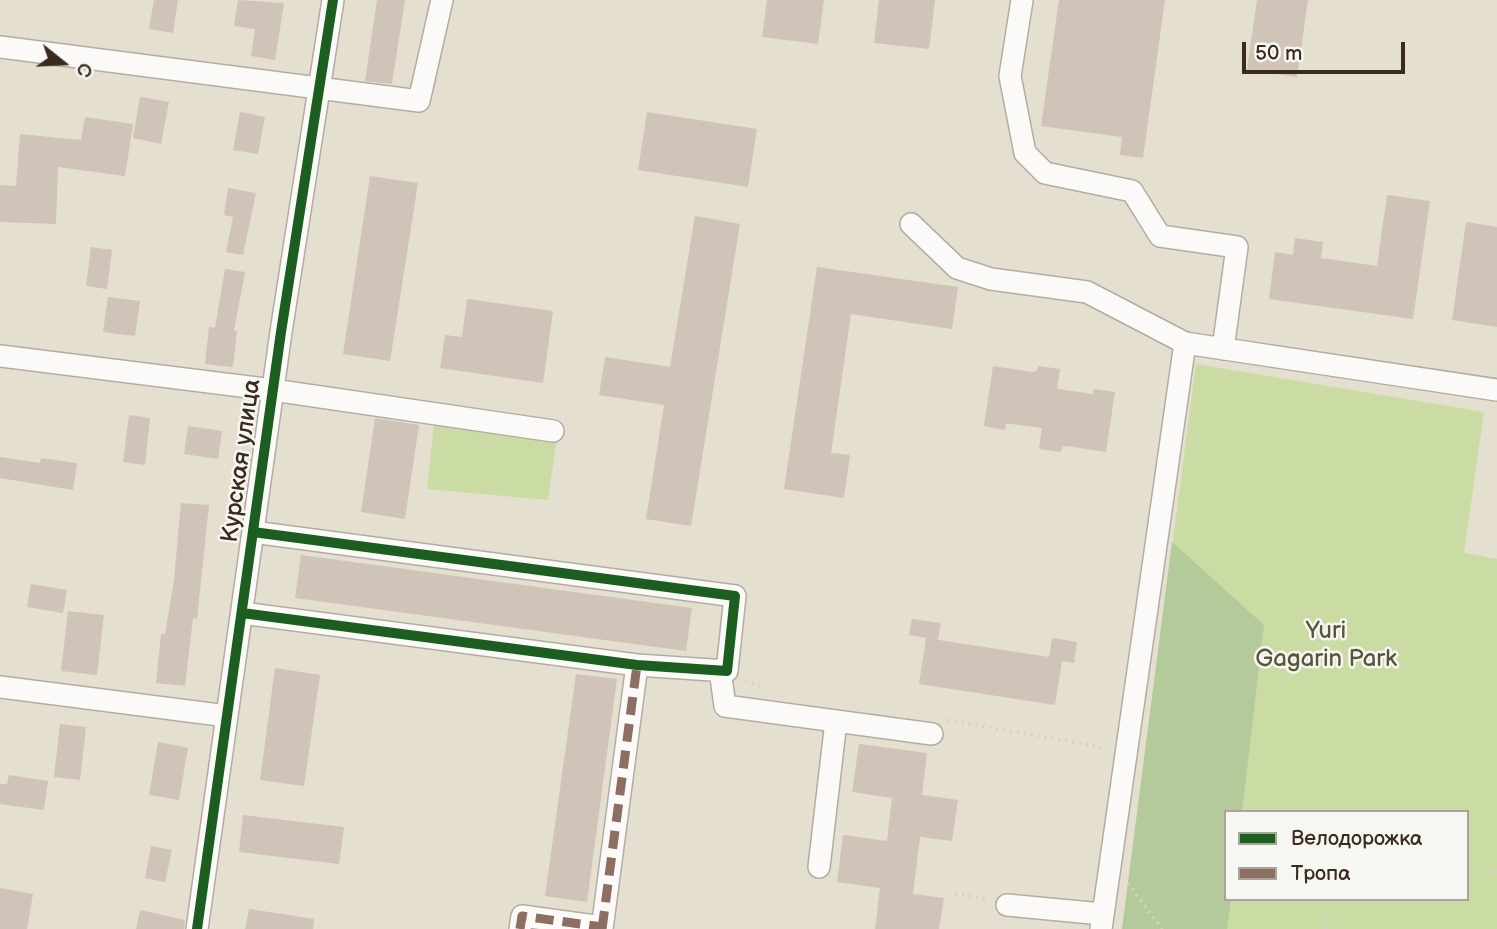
<!DOCTYPE html>
<meta charset="utf-8">
<style>
body{margin:0}
#map{position:relative;width:1497px;height:929px;overflow:hidden;background:#e4dfcf;font-family:"Balsamiq Sans",sans-serif}
canvas{display:block}
.legend{position:absolute;left:1224px;top:810px;width:245px;height:91px;box-sizing:border-box;background:#f6f6f2;border:2px solid #aba49d;margin:0;padding:9px 12px;list-style:none;font-size:21px;color:#3b2a1e}
.legend li{display:flex;align-items:center;gap:14px;height:35px}
.legend b{width:35px;border:2px solid #aba49d}
.north{position:absolute;left:28px;top:28px;width:70px;height:70px;-webkit-text-stroke:5px #f6f6f2;paint-order:stroke;rotate:108deg;font-size:19px;font-weight:700;line-height:28px;text-align:center;color:#3b2a1e}
.north::after{content:'';display:block;margin:auto;width:24px;height:32px;background:#3b2a1e;clip-path:polygon(50% 0,100% 100%,50% 72%,0 100%)}
.scale{position:absolute;left:1242px;top:42px;width:163px;height:32px;box-sizing:border-box;border:4px solid #3b2a1e;border-top:0;padding-left:9px;font-size:21px;line-height:24px;white-space:nowrap;color:#3b2a1e;-webkit-text-stroke:5px #f6f6f2;paint-order:stroke}
</style>
<div id="map">
<canvas width="1497" height="929"></canvas>
<ul class="legend">
<li><b style="height:9px;background:#1b5e20"></b>Велодорожка</li>
<li><b style="height:9px;background:#8d6e63"></b>Тропа</li>
</ul>
<div class="north">С</div>
<div class="scale">50 m</div>
</div>
<script>
const ctx = document.querySelector('canvas').getContext('2d');
ctx.lineJoin = 'round';
function fill(path, color) { ctx.fillStyle = color; ctx.fill(path, 'evenodd'); }
const poly = rows => new Path2D(rows.map(r => 'M' + r).join(''));
function stroke(path, color, width, dash) { ctx.strokeStyle = color; ctx.lineWidth = width; ctx.lineCap = dash ? 'butt' : 'round'; ctx.setLineDash(dash || []); ctx.stroke(path); }
function label(font, color, halo, rows, align = 'center') {
  ctx.font = font + ' "Balsamiq Sans",sans-serif'; ctx.lineWidth = 5; ctx.setLineDash([]); ctx.textBaseline = 'middle'; ctx.strokeStyle = halo; ctx.fillStyle = color; for (const [text, x, y, turn = 0] of rows) {
    ctx.save(); ctx.translate(x, y); ctx.rotate((+turn || 0) * Math.PI / 180); ctx.textAlign = isNaN(turn) ? turn : align; if (halo) ctx.strokeText(text, 0, 0); ctx.fillText(text, 0, 0); ctx.restore();
  }
}
fill(poly([
 [1196,364,1484,412,1464,553,1497,559,1497,929,1122,929],
 [1226,812,1467,812,1467,899,1226,899],
 [434,425,556,443,548,500,427,489]
]), '#cadba4');
fill(poly([
 [1172,542,1264,625,1242,812,1226,812,1226,899,1231,899,1227,929,1122,929]
]), '#b5ca9a');
fill(poly([
 [154,0,178,0,173,33,149,29],
 [238,0,284,3,275,60,251,56,255,29,234,26],
 [377,0,405,0,392,84,365,81],
 [767,0,824,0,818,44,762,37],
 [879,0,935,0,929,49,874,43],
 [1059,0,1165,0,1143,158,1120,155,1122,137,1041,126],
 [1257,0,1308,0,1297,77,1247,70],
 [140,97,169,102,161,144,133,138],
 [240,112,265,117,258,154,233,150],
 [647,112,757,129,748,187,638,170],
 [85,117,133,124,125,176,58,167,56,224,0,222,0,185,16,186,20,134,81,140],
 [370,176,418,183,390,361,343,354],
 [228,188,256,193,243,255,226,252,233,217,224,215],
 [1387,195,1430,201,1413,319,1269,299,1275,252,1293,255,1295,238,1323,242,1321,258,1377,266],
 [695,216,740,224,691,526,646,519,664,405,599,395,605,357,670,367],
 [1466,222,1497,227,1497,327,1452,320],
 [91,247,112,250,107,289,86,286],
 [817,267,958,287,952,329,851,314,831,453,850,455,844,498,784,489],
 [225,269,245,272,234,331,237,331,233,367,205,364,209,327,215,328],
 [108,297,140,301,135,336,103,332],
 [467,299,553,311,543,383,440,368,445,335,462,337],
 [993,366,1032,372,1037,371,1038,366,1060,369,1057,389,1093,394,1093,389,1115,392,1106,452,1067,446,1062,447,1061,452,1039,449,1042,428,1011,424,1006,424,1005,430,984,426],
 [129,415,150,418,145,465,123,462],
 [375,418,419,425,405,519,361,512],
 [188,426,222,431,218,459,184,454],
 [0,457,40,463,41,458,77,463,73,490,0,478],
 [181,503,209,505,197,619,193,618,185,686,156,683,161,634,165,634,174,580],
 [301,555,692,608,686,651,295,598],
 [31,584,67,590,63,613,27,607],
 [68,611,104,615,97,675,61,671],
 [912,619,941,623,938,640,909,635],
 [926,638,1049,657,1052,638,1077,642,1074,663,1062,661,1055,705,919,684],
 [275,668,320,675,304,786,260,780],
 [576,674,617,679,587,902,545,896],
 [60,724,86,727,80,780,54,777],
 [158,742,188,748,179,800,149,795],
 [859,744,927,753,922,795,958,800,952,841,920,837,913,894,944,898,939,929,875,929,880,888,837,882,843,835,887,841,892,798,852,792],
 [9,775,48,781,44,810,0,804,0,784,7,784],
 [243,815,344,827,339,864,239,852],
 [151,846,172,850,165,882,145,878],
 [0,888,33,894,27,929,0,929],
 [249,909,314,919,313,929,245,929],
 [140,910,185,920,184,929,136,929]
]), '#d0c3b7');
const minor = poly([
 [1022,0,1010,76,1025,153,1045,173,1132,191,1160,236,1237,247,1223,349],
 [0,47,419,101,442,0],
 [911,224,957,268,991,279,1087,292,1185,343],
 [0,356,273,390,553,431],
 [242,613,637,665,727,671,735,596,253,532],
 [720,670,725,706,932,734],
 [0,687,227,716],
 [819,867,836,721],
 [1007,905,1102,914],
 [197,929,281,332,333,0],
 [520,929,522,916,602,927],
 [602,929,637,665],
 [1101,929,1185,343,1497,390]
]);
stroke(minor, '#b2ada2', 24);
stroke(poly([
 [746,680,764,688],
 [948,720,1106,748],
 [1467,867,1497,871],
 [1128,883,1162,929],
 [955,894,988,899],
 [1325,929,1329,899]
]), '#d3d1cc', 3.5, [2, 5]);
stroke(minor, '#fbfaf8', 21);
stroke(poly([
 [520,929,522,916,602,927],
 [602,929,637,665]
]), '#8d6e63', 9, [18, 9]);
stroke(poly([
 [242,613,637,665,727,671,735,596,253,532],
 [197,929,281,332,333,0]
]), '#1b5e20', 10);
label('24px', '#3b2a1e', '#f6f6f2', [
 ["Курская улица",242,461,-82]
]);
label('24px', '#595637', '#f6f6f2', [
 ["Yuri",1326,632],
 ["Gagarin Park",1326,660]
]);
</script>
